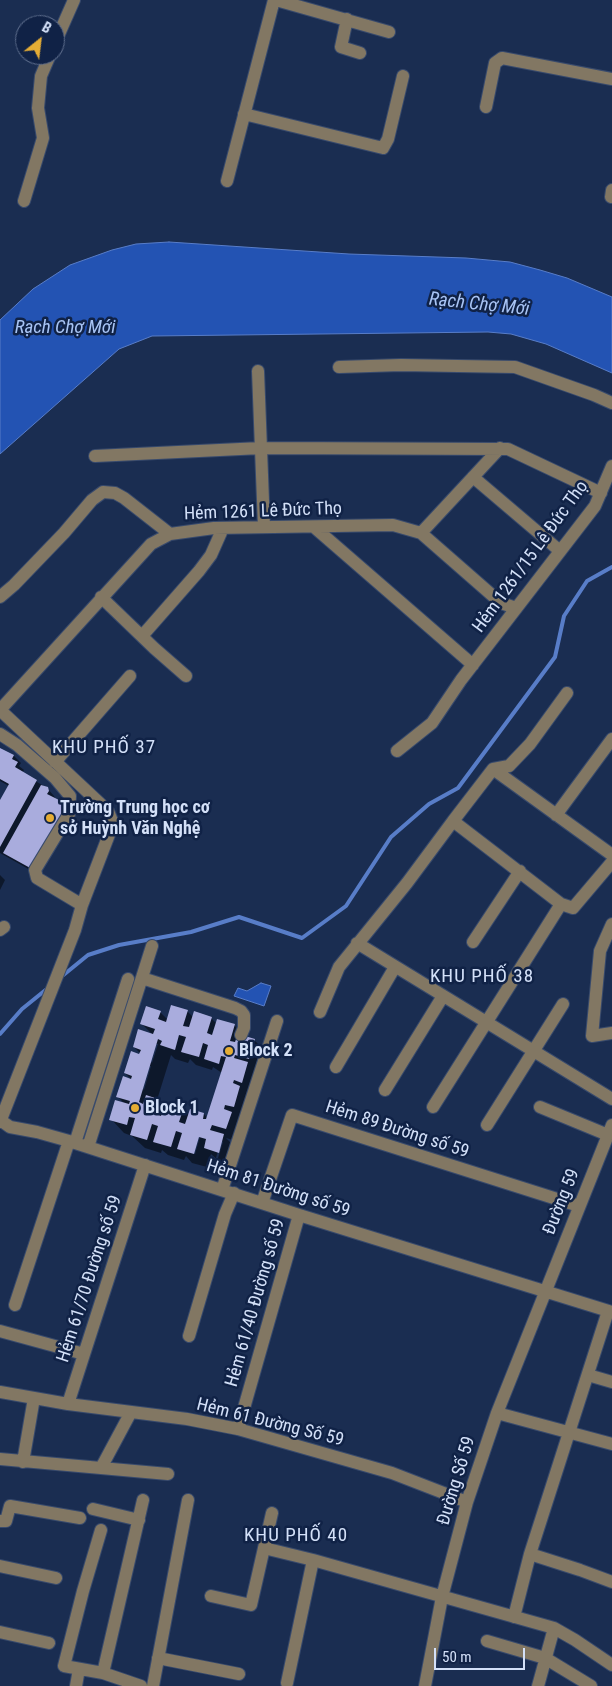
<!DOCTYPE html>
<meta charset="utf-8">
<style>
body{margin:0}
#map{position:relative;width:612px;height:1686px;overflow:hidden;background:#1a2d51;font-family:"Roboto Condensed",sans-serif}
canvas{display:block}
.north{position:absolute;left:15px;top:15px;width:50px;height:50px;box-sizing:border-box;background:#102246;border:1px solid #5e6e8d;border-radius:50%;rotate:29deg;font-size:14px;font-weight:700;line-height:20px;text-align:center;color:#d3e0f8}
.north::after{content:'';display:block;margin:auto;width:18px;height:22px;background:#e5ad35;clip-path:polygon(50% 0,100% 100%,50% 72%,0 100%)}
.scale{position:absolute;left:434px;top:1648px;width:91px;height:22px;box-sizing:border-box;border:2px solid #d3e0f8;border-top:0;padding-left:6px;font-size:15px;line-height:18px;white-space:nowrap;color:#d3e0f8;-webkit-text-stroke:4px #102246;paint-order:stroke}
</style>
<div id="map">
<canvas width="612" height="1686"></canvas>
<div class="north">B</div>
<div class="scale">50 m</div>
</div>
<script>
const ctx = document.querySelector('canvas').getContext('2d');
ctx.lineJoin = 'round';
function fill(path, color) { ctx.fillStyle = color; ctx.fill(path, 'evenodd'); }
const poly = rows => new Path2D(rows.map(r => 'M' + r).join(''));
function stroke(path, color, width, dash) { ctx.strokeStyle = color; ctx.lineWidth = width; ctx.lineCap = dash ? 'butt' : 'round'; ctx.setLineDash(dash || []); ctx.stroke(path); }
function label(font, color, halo, rows, align = 'center') {
  ctx.font = font + ' "Roboto Condensed",sans-serif'; ctx.lineWidth = 5; ctx.setLineDash([]); ctx.textBaseline = 'middle'; ctx.strokeStyle = halo; ctx.fillStyle = color; for (const [text, x, y, turn = 0] of rows) {
    ctx.save(); ctx.translate(x, y); ctx.rotate((+turn || 0) * Math.PI / 180); ctx.textAlign = isNaN(turn) ? turn : align; if (halo) ctx.strokeText(text, 0, 0); ctx.fillText(text, 0, 0); ctx.restore();
  }
}
const water = poly([
 [169,242,349,254,466,258,510,262,540,270,567,278,612,297,612,373,546,344,511,334,488,332,152,336,119,349,0,454,0,320,33,289,70,265,112,250,136,244,169,242],
 [261,983,271,986,264,1006,234,996,238,988,247,991,261,983]
]);
fill(water, '#2353b3');
stroke(water, '#587dc8', 1);
fill(poly([
 [0,749,14,756,21,763,19,766,24,770,22,773,47,788,54,796,56,800,66,805,39,875,0,853,0,803,9,786,0,781],
 [0,875,5,880,0,890],
 [187,1011,193,1017,211,1018,217,1024,234,1025,247,1038,255,1041,269,1054,263,1072,254,1070,261,1077,255,1096,246,1093,254,1101,247,1120,239,1118,238,1120,245,1126,240,1142,226,1138,237,1149,233,1166,219,1161,211,1154,207,1167,192,1163,186,1156,184,1160,168,1155,162,1150,161,1153,145,1148,132,1136,124,1133,111,1119,125,1104,118,1097,133,1081,125,1073,140,1056,141,1054,134,1047,153,1035,142,1024,160,1012,168,1020],
 [156,1044,158,1044,152,1063,150,1061],
 [171,1055,175,1059,188,1063,190,1059,196,1065,212,1070,213,1067,222,1073,208,1119,204,1114,189,1115,183,1108,166,1107,157,1100],
 [149,1066,151,1066,144,1090,142,1088],
 [197,1137,200,1137,195,1154,193,1153],
 [221,1140,223,1142,218,1158,216,1158]
]), '#0007');
stroke(poly([
 [61,977,88,955,119,945,191,932,239,917,302,938,346,906,391,837,429,804,458,788,555,657,564,616,587,581,612,567],
 [0,1034,22,1009,48,988]
]), '#587dc8', 4);
fill(poly([
 [0,748,14,755,12,759,18,762,15,767,37,780,0,847,0,800,9,784,0,779],
 [41,785,48,787,49,791,47,794,67,804,32,869,3,853],
 [171,1005,188,1010,183,1026,189,1027,194,1011,212,1017,207,1033,212,1035,217,1019,235,1024,230,1041,235,1042,238,1034,255,1039,249,1059,235,1055,234,1058,248,1062,242,1083,234,1080,233,1083,240,1086,234,1107,225,1105,224,1109,232,1112,226,1129,212,1125,210,1130,224,1134,219,1153,204,1148,206,1139,199,1137,194,1154,177,1149,182,1133,176,1131,171,1147,153,1142,158,1126,152,1124,147,1140,130,1135,135,1118,129,1117,127,1125,109,1120,115,1100,129,1104,130,1101,116,1097,123,1076,131,1079,132,1076,124,1073,131,1051,139,1054,141,1050,133,1047,138,1029,153,1034,155,1029,140,1024,146,1006,161,1011,158,1019,166,1022],
 [179,1035,186,1037,181,1052,199,1057,203,1043,208,1045,204,1059,219,1064,221,1056,226,1057,206,1119,203,1119,204,1113,190,1109,185,1124,179,1122,184,1107,166,1102,161,1116,156,1114,161,1100,146,1095,143,1104,139,1102,158,1039,162,1041,160,1045,175,1050]
]), '#a9acdd');
const minor = poly([
 [276,0,389,32],
 [347,19,341,47,360,53],
 [55,43,74,0],
 [486,107,495,63,502,58,612,79],
 [244,114,383,148,388,139,403,76],
 [227,181,274,0],
 [611,197,612,190],
 [24,201,43,138,38,108,41,76,50,55],
 [339,367,401,365,515,367,594,395,612,403],
 [258,371,264,527],
 [95,456,261,448,508,449,601,493],
 [473,477,560,551],
 [314,527,473,665],
 [421,533,500,448],
 [0,597,14,585,64,533,92,500,103,492,115,493,124,498,170,534],
 [101,597,154,648,186,676],
 [142,636,199,571,211,555,223,528],
 [567,693,530,744,509,766,493,769,453,821,561,904,573,908,612,862],
 [0,710,151,544,170,534,214,528,393,525,421,533,501,603,516,608],
 [0,710,108,811,112,821,110,832,82,905,75,930,0,1122],
 [0,734,17,745,55,778,70,796,69,814,35,870,37,878,82,905],
 [397,751,432,723,461,680,595,506,612,466],
 [55,762,130,676],
 [493,769,612,855],
 [556,815,612,739],
 [612,924,600,951,592,1036,612,1033],
 [0,930,4,927],
 [473,942,520,871],
 [357,943,612,1099],
 [142,978,235,1008,241,1011,244,1015,244,1028,241,1035],
 [320,1012,339,967,407,883,453,821],
 [336,1067,395,967],
 [385,1090,443,996],
 [433,1107,561,904],
 [540,1107,608,1135],
 [0,1120,10,1127,37,1132,69,1141,299,1215,612,1312],
 [487,1125,563,1004],
 [75,1143,128,979],
 [88,1147,152,946],
 [222,1190,277,1021],
 [262,1203,292,1115,579,1206],
 [15,1305,69,1141],
 [0,1331,84,1354],
 [189,1336,225,1214,234,1193],
 [588,1375,612,1382],
 [0,1392,68,1404,187,1419,238,1429,392,1473,467,1502],
 [68,1404,145,1165],
 [497,1413,612,1444],
 [238,1429,299,1215],
 [0,1459,168,1474],
 [23,1462,34,1398],
 [101,1468,131,1412],
 [93,1509,139,1520],
 [0,1521,6,1521,10,1506,80,1518],
 [101,1530,83,1591,64,1666,103,1673,141,1686],
 [264,1548,313,1560,554,1628,575,1640,612,1665],
 [530,1554,580,1570,612,1582],
 [0,1566,56,1578],
 [211,1596,251,1605,272,1513],
 [514,1617,530,1554,608,1311],
 [0,1632,49,1643],
 [487,1641,545,1658,591,1686],
 [158,1658,239,1674],
 [103,1673,143,1500],
 [287,1683,313,1560],
 [76,1686,79,1669],
 [153,1686,188,1500],
 [425,1686,442,1597,467,1502,497,1413,612,1125],
 [538,1686,554,1628]
]);
stroke(minor, '#384a6c', 14);
stroke(minor, '#827763', 12);
for (const [x, y, r, color] of [
 [50,818,5,"#e5ad35"],
 [229,1051,5,"#e5ad35"],
 [135,1108,5,"#e5ad35"]
]) { const dot = new Path2D(); dot.arc(x, y, r, 0, 2 * Math.PI); ctx.fillStyle = color; ctx.fill(dot); stroke(dot, '#102246', 2); }
label('18px', '#d3e0f8', '#102246', [
 ["Hẻm 1261 Lê Đức Thọ",263,512,-2],
 ["Hẻm 1261/15 Lê Đức Thọ",531,557,-54],
 ["Hẻm 89 Đường số 59",397,1130,18],
 ["Hẻm 81 Đường số 59",278,1189,18],
 ["Đường 59",562,1202,-68],
 ["Hẻm 61/70 Đường số 59",90,1279,-72],
 ["Hẻm 61/40 Đường số 59",256,1303,-74],
 ["Hẻm 61 Đường Số 59",270,1423,14],
 ["Đường Số 59",457,1481,-73]
]);
label('bold 18px', '#d3e0f8', '#102246', [
 ["Trường Trung học cơ",60,808],
 ["sở Huỳnh Văn Nghệ",60,829],
 ["Block 2",239,1051],
 ["Block 1",145,1108]
], 'left');
label('italic 19px', '#a8c4f5', '#102246', [
 ["Rạch Chợ Mới",479,305,6],
 ["Rạch Chợ Mới",65,328]
]);
ctx.letterSpacing = '1px';
label('19px', '#d3e0f8', '#102246', [
 ["KHU PHỐ 37",104,748],
 ["KHU PHỐ 38",482,977],
 ["KHU PHỐ 40",296,1536]
]);
ctx.letterSpacing = '0px';
</script>
